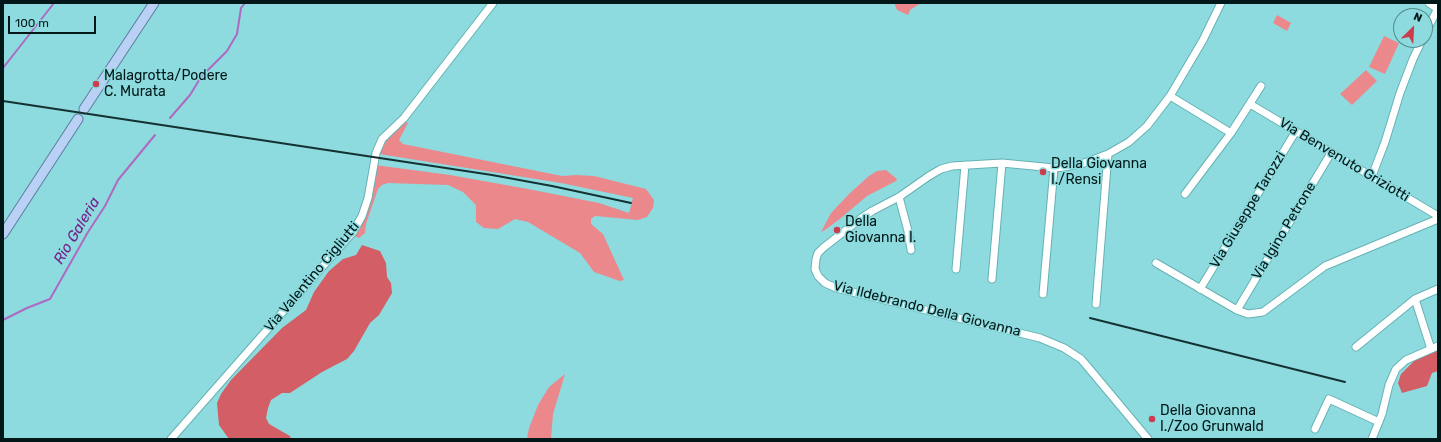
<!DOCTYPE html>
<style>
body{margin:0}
#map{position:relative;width:1441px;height:442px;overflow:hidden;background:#8ddbde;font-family:Rubik,sans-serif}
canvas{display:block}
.frame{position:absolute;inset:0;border:4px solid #011718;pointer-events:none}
.north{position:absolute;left:1393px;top:8px;width:40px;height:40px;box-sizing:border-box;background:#8ddbde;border:1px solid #558d8f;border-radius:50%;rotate:24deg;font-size:11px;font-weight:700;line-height:16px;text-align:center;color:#011718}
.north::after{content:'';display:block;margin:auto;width:14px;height:18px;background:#cc3c4d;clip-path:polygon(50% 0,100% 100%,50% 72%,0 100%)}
.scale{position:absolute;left:8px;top:16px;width:88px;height:18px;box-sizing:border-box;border:2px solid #011718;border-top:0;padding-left:5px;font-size:12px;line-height:14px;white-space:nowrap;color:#011718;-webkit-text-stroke:3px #8ddbde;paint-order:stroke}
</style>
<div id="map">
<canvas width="1441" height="442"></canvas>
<div class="frame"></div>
<div class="north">N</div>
<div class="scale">100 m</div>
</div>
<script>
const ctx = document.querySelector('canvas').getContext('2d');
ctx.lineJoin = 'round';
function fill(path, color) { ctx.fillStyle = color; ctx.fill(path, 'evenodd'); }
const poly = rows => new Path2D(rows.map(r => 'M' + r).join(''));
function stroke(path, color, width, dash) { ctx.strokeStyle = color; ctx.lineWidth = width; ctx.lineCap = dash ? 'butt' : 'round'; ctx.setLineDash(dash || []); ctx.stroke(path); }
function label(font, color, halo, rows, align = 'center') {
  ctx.font = font + ' Rubik,sans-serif'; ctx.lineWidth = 3; ctx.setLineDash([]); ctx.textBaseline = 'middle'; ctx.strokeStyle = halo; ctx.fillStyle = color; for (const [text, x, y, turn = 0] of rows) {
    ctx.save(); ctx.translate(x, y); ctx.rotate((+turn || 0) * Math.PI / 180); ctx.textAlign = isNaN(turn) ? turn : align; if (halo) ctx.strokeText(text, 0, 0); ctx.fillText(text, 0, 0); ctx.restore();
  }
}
fill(poly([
 [894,3,921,3,910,10,908,15,897,10],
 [1277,15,1291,23,1287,31,1273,23],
 [1384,36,1399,43,1385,74,1369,67],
 [1366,70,1377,81,1352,105,1340,94],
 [406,122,408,123,399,140,403,144,562,176,576,175,594,176,646,189,654,200,653,208,647,217,638,220,595,216,591,219,591,224,603,234,624,280,620,281,594,272,580,253,528,222,515,219,498,229,484,228,476,222,476,205,463,192,448,185,388,183,382,185,378,189,366,224,365,233,359,238,354,236,367,213,375,181,375,165,450,175,528,189,599,203,629,213,633,198,561,183,379,154,385,139],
 [886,170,897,179,896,181,867,196,841,218,825,230,821,232,831,213,850,193,869,176,877,171],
 [565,374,553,414,551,439,527,439,529,428,538,405,549,387]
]), '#eb888c');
fill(poly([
 [362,245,380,251,386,263,387,277,391,283,392,293,379,315,370,323,354,351,347,359,322,372,290,393,282,393,271,400,268,408,266,418,269,424,290,436,291,439,229,439,219,425,217,403,221,394,231,380,282,328,306,310,314,292,329,271,343,259,356,255],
 [1438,349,1438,371,1432,373,1427,386,1402,393,1398,383,1401,374,1419,356]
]), '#d35e66');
stroke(poly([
 [3,68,54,3],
 [170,118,190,95,201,77,227,51,237,34,241,8,245,3],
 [3,320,27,308,50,299,88,232,105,206,118,180,155,135]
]), '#ae69c2', 2);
const minor = poly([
 [1429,3,1438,9],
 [1425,34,1438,8],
 [1170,96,1231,133],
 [1250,104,1438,216],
 [1372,176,1385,142,1400,93,1413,59,1422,40],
 [1185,194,1231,133,1261,86],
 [899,197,908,231,911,250],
 [1156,263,1237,310,1248,314,1263,312,1325,266,1438,219],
 [956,269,965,165],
 [992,279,1002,163],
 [1200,289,1296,131],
 [1043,294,1054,168],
 [1415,299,1431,349],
 [1096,304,1108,154],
 [1237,310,1331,153],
 [1356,347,1415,299,1438,289],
 [1315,429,1329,399,1379,422],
 [171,439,353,232,362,216,368,198,376,153,382,139,404,118,493,3],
 [1148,439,1087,366,1081,359,1064,348,1040,338,836,288,825,283,818,276,815,269,816,259,818,253,823,248,860,219,872,211,899,197,929,176,941,169,952,166,1002,163,1054,168,1064,167,1084,163,1108,154,1129,142,1147,126,1170,96,1203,40,1221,3],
 [1372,439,1382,414,1389,385,1396,369,1406,360,1438,346]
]);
const major = poly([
 [84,109,154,3],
 [3,234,78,119]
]);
stroke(minor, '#65b2b5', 9);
stroke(major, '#5b7ca2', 11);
stroke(minor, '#fff', 7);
stroke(major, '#b9d1f4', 9);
stroke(poly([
 [3,101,492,175,552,186,631,203],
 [1090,318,1345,382]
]), '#143233', 2);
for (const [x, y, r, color] of [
 [96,84,4,"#cc3c4d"],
 [1043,172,4,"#cc3c4d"],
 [837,230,4,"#cc3c4d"],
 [1152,419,4,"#cc3c4d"]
]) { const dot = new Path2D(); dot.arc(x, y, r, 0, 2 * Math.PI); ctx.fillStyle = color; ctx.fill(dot); stroke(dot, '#8ddbde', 1.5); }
label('14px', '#011718', '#8ddbde', [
 ["Malagrotta/Podere",104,76],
 ["C. Murata",104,92],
 ["Della Giovanna",1051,164],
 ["I./Rensi",1051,180],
 ["Della",845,222],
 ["Giovanna I.",845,238],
 ["Della Giovanna",1160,411],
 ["I./Zoo Grunwald",1160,427]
], 'left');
label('14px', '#011718', '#8ddbde', [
 ["Via Benvenuto Griziotti",1344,160,31],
 ["Via Giuseppe Tarozzi",1248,210,-59],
 ["Via Igino Petrone",1284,231,-59],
 ["Via Valentino Cigliutti",312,277,-50],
 ["Via Ildebrando Della Giovanna",927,309,14]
]);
label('italic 15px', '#751d8b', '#8ddbde', [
 ["Rio Galeria",77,231,-59]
]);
</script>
